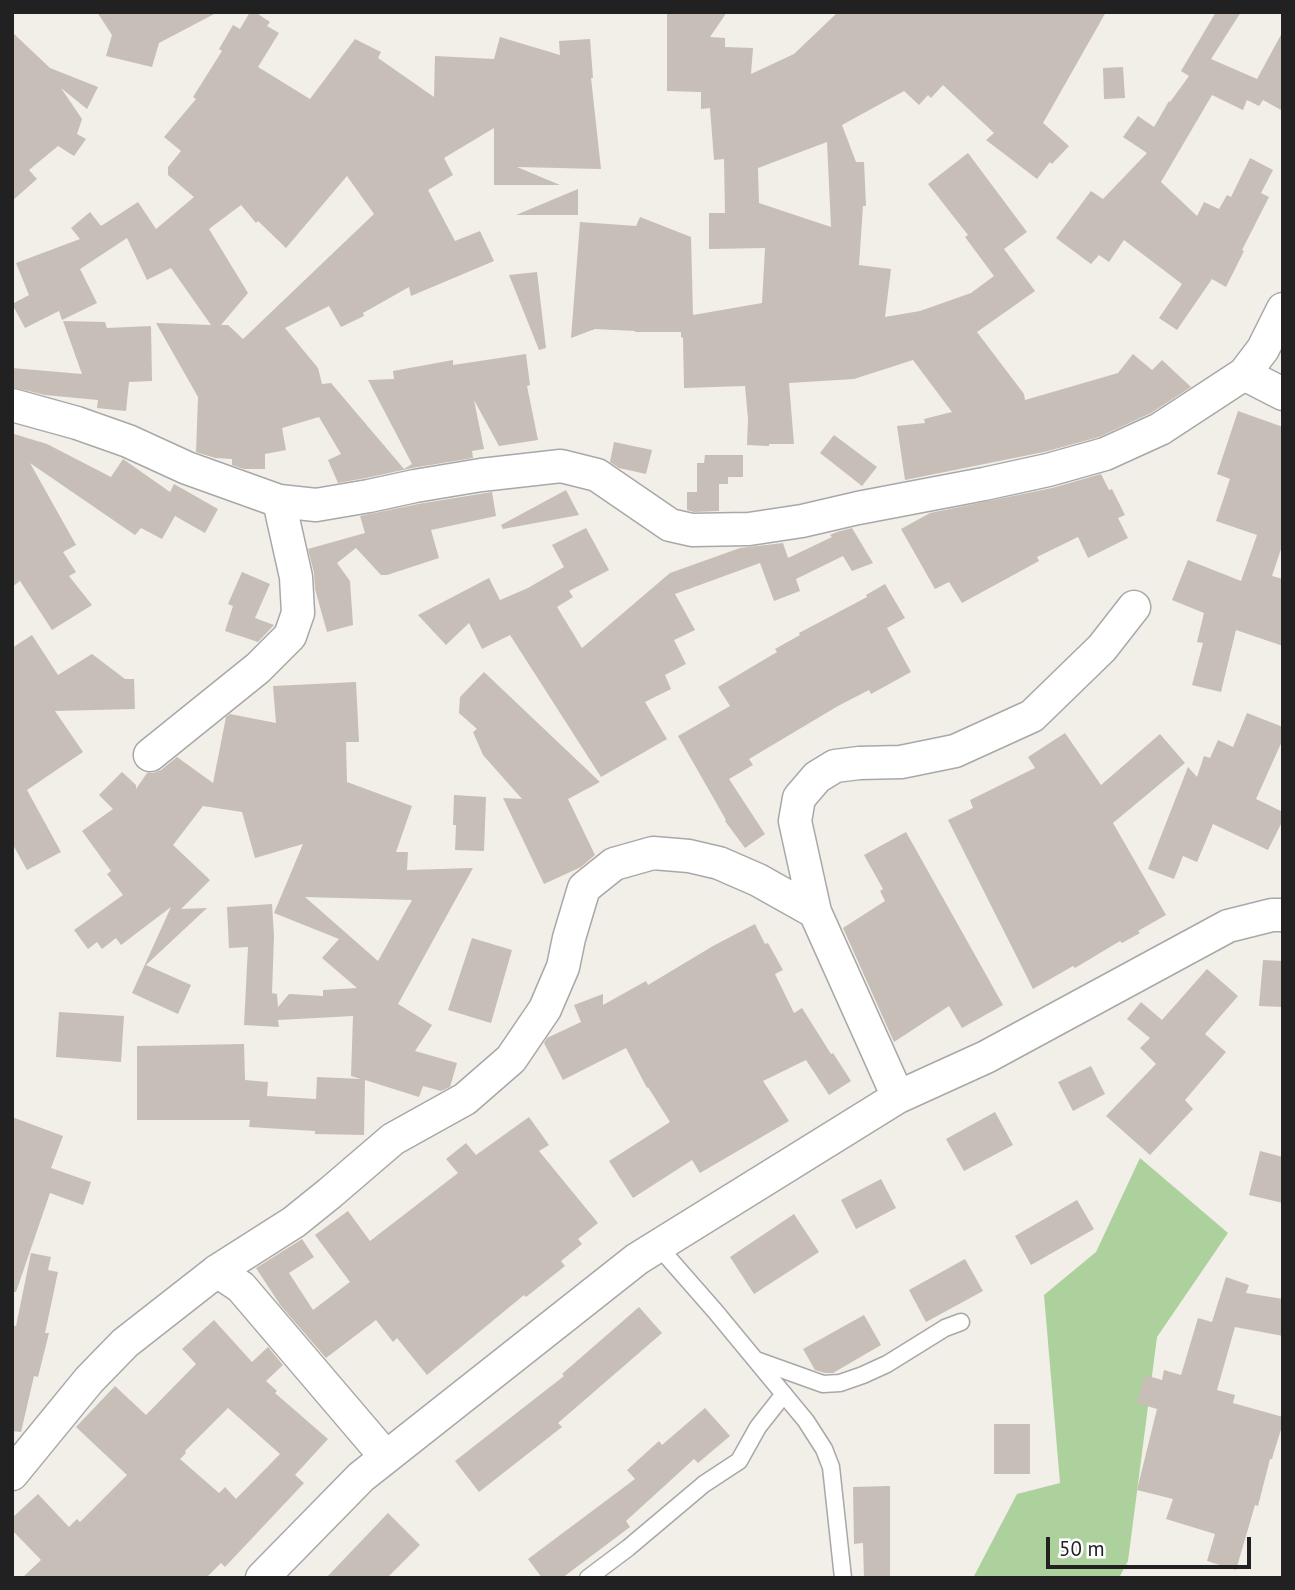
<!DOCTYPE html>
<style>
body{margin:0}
#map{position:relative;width:1295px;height:1590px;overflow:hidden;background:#f2eee8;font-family:"PT Sans",sans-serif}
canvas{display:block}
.frame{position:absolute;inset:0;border:14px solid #212121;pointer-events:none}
.scale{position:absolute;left:1046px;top:1537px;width:205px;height:32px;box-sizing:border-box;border:4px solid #212121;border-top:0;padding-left:9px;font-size:21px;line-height:24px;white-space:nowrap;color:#212121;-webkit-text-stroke:5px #fff;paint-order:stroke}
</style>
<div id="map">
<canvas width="1295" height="1590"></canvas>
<div class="frame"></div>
<div class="scale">50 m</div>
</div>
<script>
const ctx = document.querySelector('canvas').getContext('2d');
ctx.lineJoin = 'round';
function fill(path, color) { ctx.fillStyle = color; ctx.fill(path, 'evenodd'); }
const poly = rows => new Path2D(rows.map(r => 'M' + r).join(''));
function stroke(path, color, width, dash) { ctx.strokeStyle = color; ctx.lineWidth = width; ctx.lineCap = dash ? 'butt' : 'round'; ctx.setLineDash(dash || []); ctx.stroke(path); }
fill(poly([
 [1140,1158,1228,1233,1157,1337,1128,1561,1119,1578,973,1578,1017,1494,1060,1483,1044,1295,1096,1252]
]), '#add19c');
fill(poly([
 [97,12,218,12,159,43,152,67,106,56,112,35],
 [250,12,255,12,270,22,267,26,279,33,258,67,310,99,355,39,381,52,378,58,434,97,435,56,494,59,500,37,560,55,559,41,590,39,593,78,591,78,601,169,517,167,560,185,494,185,494,128,444,158,453,175,428,190,455,241,480,231,494,261,411,296,409,287,363,313,364,316,341,327,329,306,285,328,318,368,322,384,331,383,404,469,412,464,368,380,394,379,393,371,453,360,453,365,526,354,530,385,527,386,538,440,499,446,474,400,484,449,472,451,473,458,412,468,366,478,338,483,328,460,341,454,319,417,282,428,286,450,265,454,265,469,244,469,232,465,232,459,215,458,196,452,198,397,156,323,211,325,171,268,147,280,127,238,80,269,97,303,62,320,59,311,25,328,12,304,29,295,16,263,80,239,71,228,90,212,101,226,138,202,156,229,194,197,168,175,168,167,181,151,164,137,196,99,193,97,222,51,219,49,233,25,240,29],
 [347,176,374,214,243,339,228,325,221,325,248,293,209,229,241,205,256,223,258,221,286,248],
 [667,12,727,12,710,37,725,38,725,47,753,48,751,74,794,54,838,12,1106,12,1043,123,1069,146,1052,164,1050,162,1037,179,986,140,994,133,943,85,931,98,928,95,919,105,904,91,842,125,856,162,864,162,866,206,863,206,859,265,891,269,885,317,920,311,971,293,994,276,965,237,968,235,928,184,968,153,1027,232,1004,249,1035,291,977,332,1024,394,1025,400,1118,373,1133,354,1152,370,1162,360,1191,387,1151,413,1099,437,1044,452,905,480,897,426,925,423,924,419,952,412,913,360,854,379,789,383,794,444,769,444,769,446,747,445,748,419,745,386,684,388,683,338,681,337,681,332,635,332,635,331,595,329,571,338,580,222,636,226,640,217,691,237,693,315,762,303,765,248,709,249,709,213,725,213,724,159,714,160,710,108,701,109,701,92,667,91],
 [827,142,831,227,759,203,758,168],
 [1216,12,1241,12,1211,59,1257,79,1283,31,1283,111,1263,100,1259,106,1247,100,1243,110,1212,95,1161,182,1197,216,1204,202,1219,209,1227,195,1231,197,1250,158,1273,170,1261,193,1269,197,1242,250,1244,251,1226,287,1212,279,1177,330,1159,318,1182,284,1124,240,1109,262,1099,255,1091,264,1056,238,1091,191,1103,199,1147,153,1123,137,1138,116,1154,127,1169,101,1170,102,1189,76,1181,71],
 [12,32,50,68,98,87,87,109,61,88,82,119,77,134,86,139,74,156,58,146,29,170,37,179,12,201],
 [1123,67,1125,98,1104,99,1103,68],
 [578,189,578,215,516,215],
 [537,272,546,348,539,350,509,275],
 [63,321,105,322,107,328,151,326,152,381,129,382,126,411,97,408,98,400,45,395,12,387,12,368,82,374],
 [1238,411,1283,427,1283,543,1272,576,1283,579,1283,646,1236,630,1221,692,1192,685,1203,643,1197,642,1204,613,1172,600,1188,560,1241,581,1257,535,1216,521,1230,479,1217,474],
 [12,431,14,434,47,444,111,477,123,459,170,492,174,484,218,509,205,533,175,516,162,539,141,528,135,535,30,463,76,545,63,552,76,572,69,576,92,605,52,630,20,581,12,587],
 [834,435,877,467,862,486,820,453],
 [614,442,652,450,646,474,619,468,610,462],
 [705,455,743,455,743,477,728,477,728,484,719,484,719,511,694,512,687,510,687,492,697,492,697,463,704,463],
 [1101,474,1109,490,1112,489,1125,515,1118,518,1128,538,1088,558,1078,537,1037,557,1039,561,962,603,949,582,935,589,901,529,930,513,1052,488],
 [566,490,579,515,503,529,501,525],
 [492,492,496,516,431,530,439,558,387,575,381,575,356,548,337,563,350,581,353,625,327,632,315,589,314,573,308,549,365,533,360,516,418,504],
 [586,528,609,570,569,591,573,597,557,607,582,648,670,573,740,548,783,543,788,558,832,537,830,535,837,532,852,528,873,563,852,571,843,556,796,579,800,591,774,601,760,563,675,594,695,630,674,640,686,664,665,675,671,689,645,702,667,739,601,777,510,635,482,649,469,623,446,645,418,615,489,578,500,600,528,588,564,567,552,545],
 [242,572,270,584,255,618,274,625,258,642,225,631,233,606,228,604],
 [885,584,905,618,887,628,911,672,871,694,869,690,838,706,749,759,753,765,729,779,765,834,745,848,725,821,726,820,678,736,730,706,718,687,777,652,775,649,800,635,799,633,867,597,866,595],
 [32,635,58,675,92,654,125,679,134,679,135,709,55,711,83,752,27,790,61,852,27,870,12,843,12,648],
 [484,672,600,782,568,799,595,855,581,867,544,884,503,798,522,799,483,755,473,732,477,729,459,713,460,697],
 [356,682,359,742,346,742,347,782,412,806,396,852,408,852,407,870,473,868,398,1004,432,1025,415,1051,457,1063,450,1087,441,1091,423,1086,419,1097,365,1080,364,1135,315,1134,315,1131,249,1127,250,1120,137,1120,137,1046,244,1044,245,1080,268,1082,267,1096,316,1099,317,1077,361,1079,351,1076,353,1016,278,1020,279,1027,244,1025,248,947,229,948,227,907,272,904,274,936,272,993,277,994,278,1007,289,994,323,996,323,990,357,988,322,958,339,939,274,913,303,844,255,858,242,812,203,806,173,845,210,880,181,909,207,908,146,965,191,985,178,1014,132,993,171,907,121,945,116,938,102,949,97,942,88,949,74,930,123,895,107,874,111,871,82,831,113,809,99,795,122,772,136,785,136,789,147,773,153,773,161,770,177,757,213,783,226,717,230,714,276,723,273,686],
 [305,897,412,900,378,961],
 [1247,713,1283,727,1283,739,1256,799,1283,812,1283,820,1268,850,1213,824,1197,862,1183,856,1174,879,1148,869,1188,767,1197,777,1204,756,1210,758,1218,740,1233,747],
 [1065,733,1101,785,1160,734,1185,763,1113,823,1166,915,1138,931,1140,933,1122,943,1120,941,1075,968,1073,966,1033,989,948,820,973,808,970,800,1035,768,1028,757],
 [454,795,486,797,484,851,455,850,456,825,453,825],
 [906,832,1003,1005,962,1028,949,1006,894,1042,843,928,885,901,880,891,883,889,864,855],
 [755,924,765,944,768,943,783,970,775,974,794,1013,802,1008,831,1054,833,1053,851,1081,829,1095,806,1060,763,1081,789,1121,700,1173,692,1160,633,1198,609,1161,670,1122,648,1087,647,1088,626,1048,563,1080,544,1043,547,1038,581,1022,574,1005,603,994,603,1005,646,981,648,985,713,946],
 [472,938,512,950,491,1023,448,1010],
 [1263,960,1283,961,1283,1007,1259,1006],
 [1207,969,1238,996,1205,1034,1226,1052,1185,1100,1193,1109,1150,1155,1106,1116,1156,1064,1140,1048,1150,1038,1127,1019,1141,1002,1162,1020],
 [59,1012,124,1016,121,1062,56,1057],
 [1091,1066,1105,1094,1073,1111,1058,1082],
 [995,1112,1013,1145,964,1171,946,1139],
 [12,1117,63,1136,51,1168,91,1182,83,1205,50,1193,16,1292,12,1292],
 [529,1117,549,1145,539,1151,598,1223,578,1239,582,1244,561,1261,565,1266,526,1297,524,1295,427,1375,397,1338,393,1342,376,1320,326,1358,281,1306,256,1268,302,1239,314,1257,289,1273,313,1310,350,1282,315,1235,348,1211,370,1241,458,1173,446,1159,466,1143,476,1155],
 [1260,1151,1283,1157,1283,1203,1249,1195],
 [881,1179,896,1208,856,1229,841,1200],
 [1077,1200,1094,1229,1031,1265,1015,1236],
 [794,1214,819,1252,754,1294,730,1257],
 [31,1253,51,1257,48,1270,58,1272,45,1333,49,1333,38,1377,34,1376,21,1432,12,1431,12,1325,16,1326],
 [965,1259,983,1291,926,1322,909,1290],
 [1226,1277,1249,1285,1246,1293,1283,1299,1283,1336,1235,1327,1217,1390,1235,1395,1233,1403,1283,1417,1283,1423,1274,1452,1272,1459,1270,1459,1258,1506,1255,1505,1236,1570,1207,1561,1215,1534,1166,1519,1173,1499,1137,1490,1157,1409,1137,1403,1145,1375,1162,1380,1164,1370,1181,1375,1198,1318,1212,1322],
 [639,1307,662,1333,558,1423,562,1427,479,1492,455,1461,564,1376,562,1374],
 [864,1315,881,1345,833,1373,825,1373,815,1370,803,1349],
 [214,1320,252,1362,268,1347,283,1365,266,1381,277,1391,275,1393,328,1439,295,1475,304,1483,225,1567,221,1563,206,1578,22,1578,41,1560,12,1530,12,1518,38,1494,69,1527,77,1519,80,1522,127,1475,76,1427,115,1386,146,1415,196,1364,182,1349],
 [228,1408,280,1454,236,1499,225,1487,219,1493,180,1459,186,1453,185,1451],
 [705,1408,730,1436,698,1463,694,1459,626,1521,630,1527,562,1578,542,1578,528,1559,635,1479,627,1470,659,1441,662,1445],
 [994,1424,1030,1424,1030,1474,994,1474],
 [890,1486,890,1578,864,1578,863,1543,854,1544,853,1487],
 [388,1513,420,1545,387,1578,326,1578]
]), '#c7beb7');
const lane = poly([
 [658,1246,715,1311,806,1421,824,1449,831,1467,843,1578],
 [756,1360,823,1384,840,1383,863,1375,887,1364,945,1328,961,1322],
 [588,1578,628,1548,704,1484,739,1461,758,1427,784,1394]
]);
const street = poly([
 [1244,374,1283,394],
 [12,405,77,423,128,441,187,468,279,501,316,505,369,496,415,486,481,475,561,466,597,475,670,525,692,530,749,529,802,521,858,508,984,484,1048,470,1105,454,1160,429,1244,374,1263,349,1283,309],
 [150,755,258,668,290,636,298,613,296,577,279,501],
 [815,912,795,821,799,798,817,777,835,766,859,763,901,762,955,751,1032,716,1102,648,1134,607],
 [217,1271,241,1287,386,1457],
 [12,1474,89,1380,125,1343,217,1271,294,1222,330,1193,393,1139,465,1099,511,1059,545,1009,563,967,569,938,584,888,614,864,653,853,689,856,719,863,758,880,815,912,898,1097],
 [262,1578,361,1477,637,1259,898,1097,986,1057,1228,926,1272,915,1283,915]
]);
stroke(lane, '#a8a8a8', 19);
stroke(street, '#a8a8a8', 35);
stroke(lane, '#fff', 16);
stroke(street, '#fff', 32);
</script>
